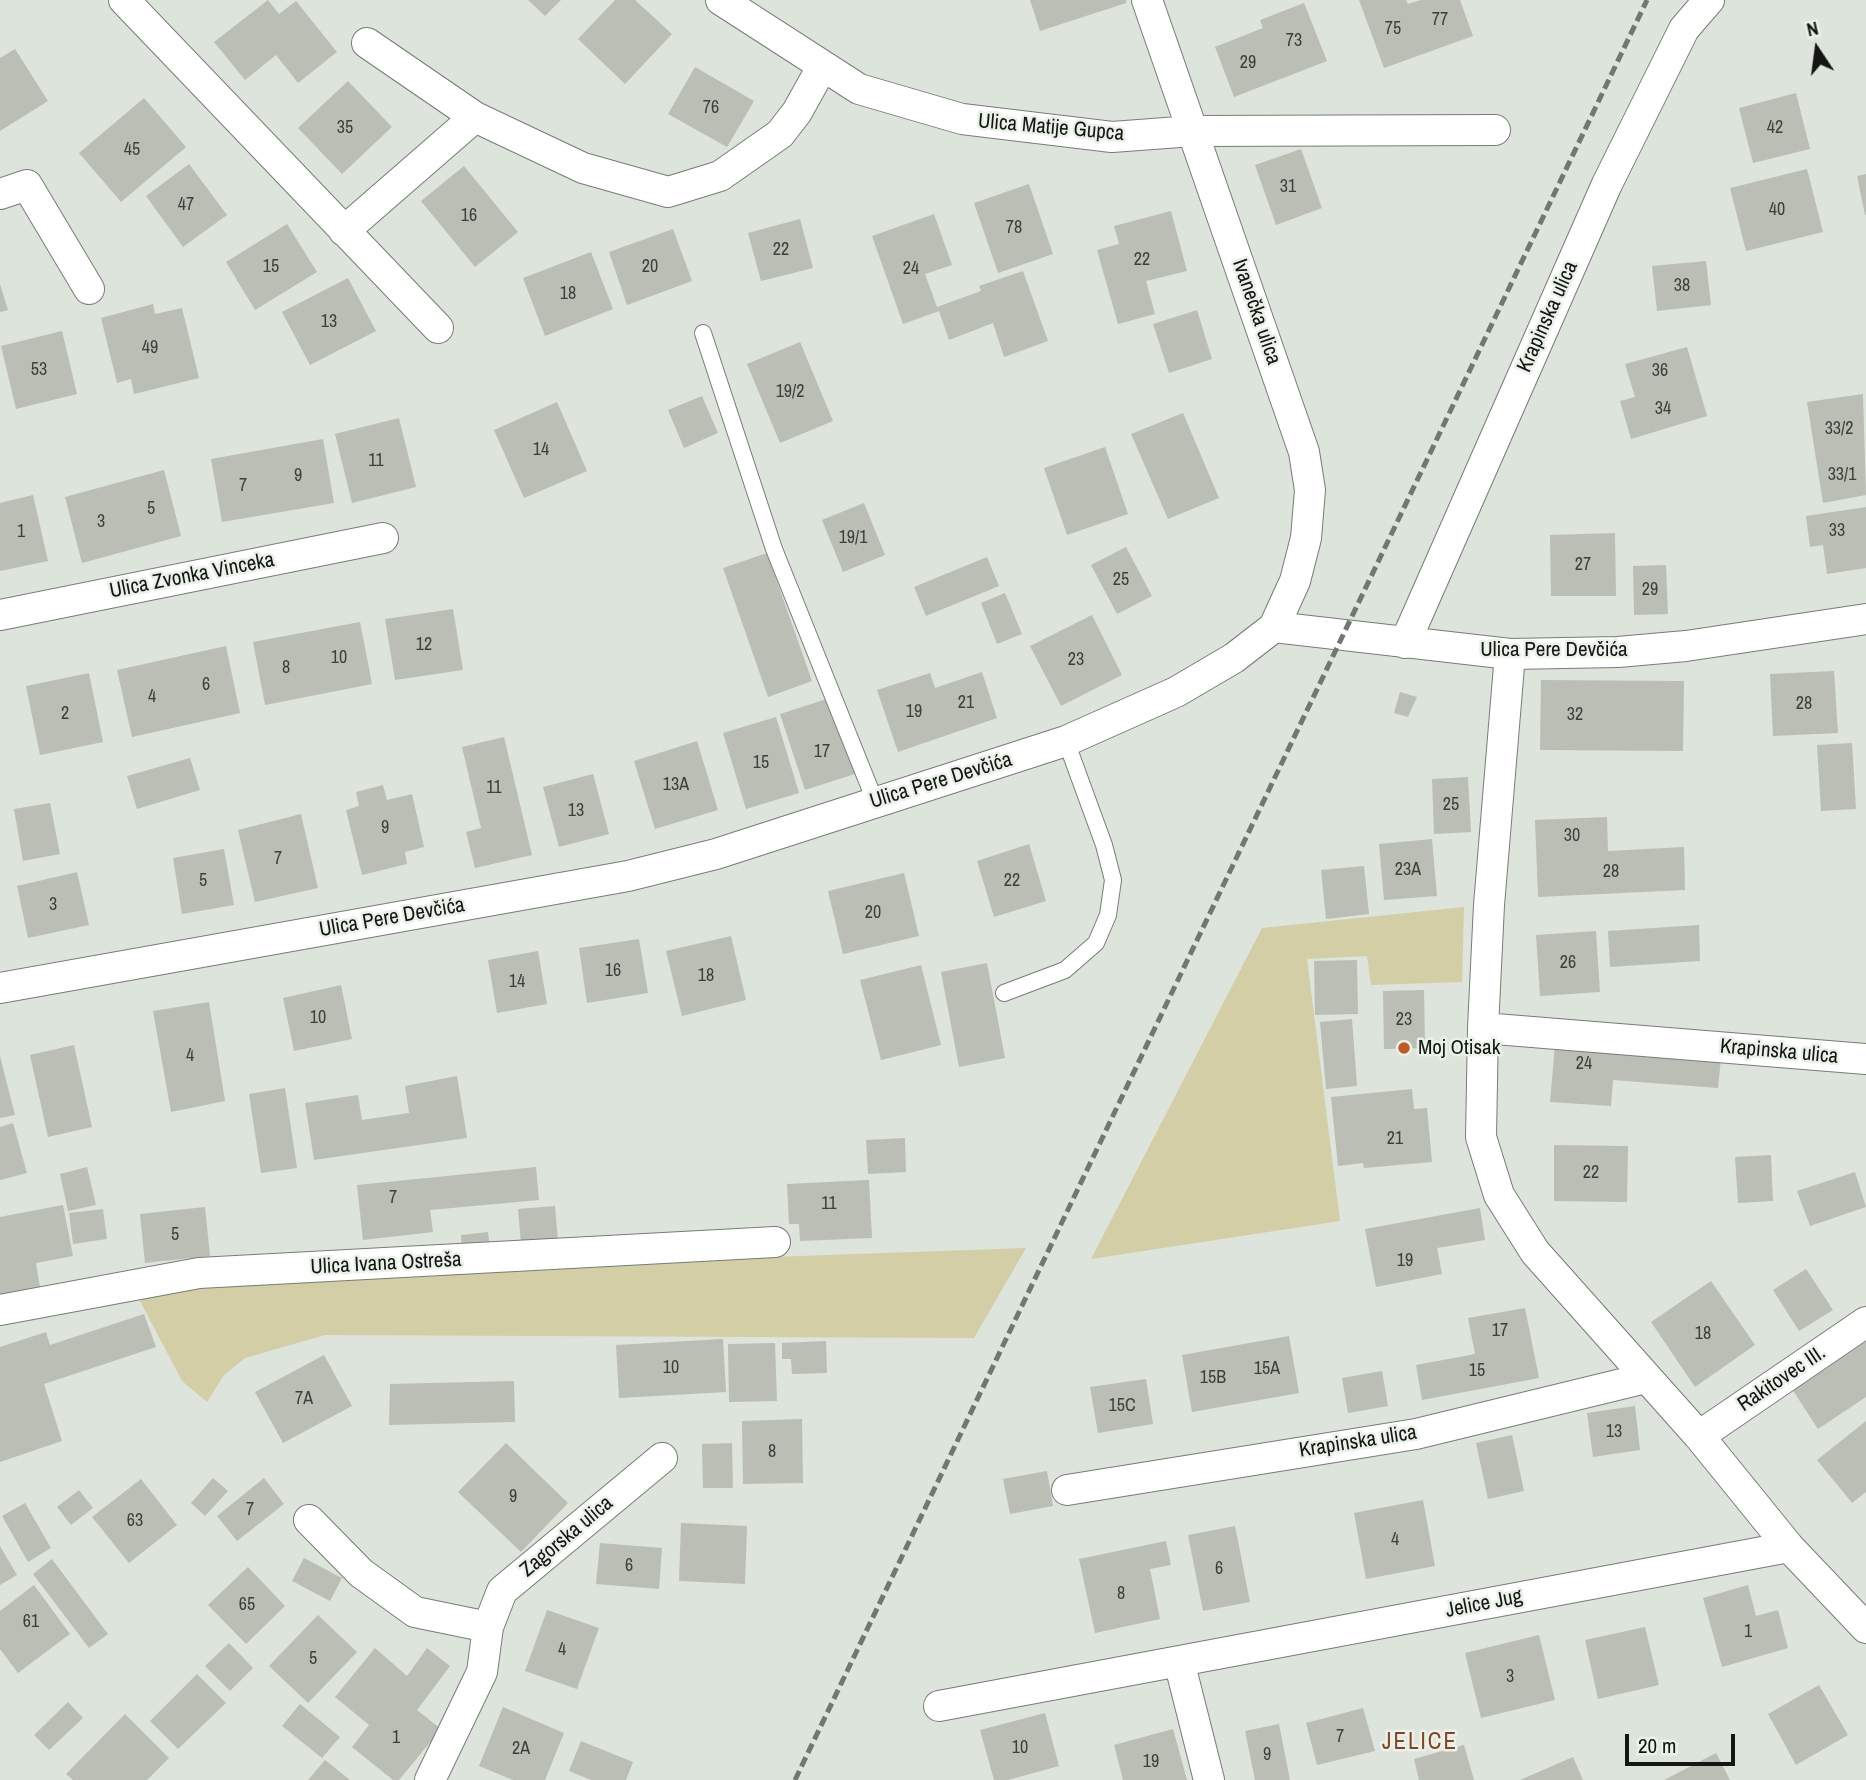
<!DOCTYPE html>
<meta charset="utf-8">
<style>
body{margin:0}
#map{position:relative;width:1866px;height:1780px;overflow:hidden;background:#dce4db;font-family:"Archivo Narrow",sans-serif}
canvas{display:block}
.north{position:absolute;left:1782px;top:14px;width:70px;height:70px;-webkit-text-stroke:5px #eaf1e8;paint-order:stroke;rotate:347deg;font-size:19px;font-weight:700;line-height:28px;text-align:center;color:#131612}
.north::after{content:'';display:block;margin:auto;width:24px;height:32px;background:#131612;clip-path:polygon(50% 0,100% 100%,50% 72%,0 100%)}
.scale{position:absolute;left:1625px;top:1734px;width:110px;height:32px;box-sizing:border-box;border:4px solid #131612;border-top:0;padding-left:9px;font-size:21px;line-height:24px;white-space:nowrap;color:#131612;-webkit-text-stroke:5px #eaf1e8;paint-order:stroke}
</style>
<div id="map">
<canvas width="1866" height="1780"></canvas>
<div class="north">N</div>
<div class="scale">20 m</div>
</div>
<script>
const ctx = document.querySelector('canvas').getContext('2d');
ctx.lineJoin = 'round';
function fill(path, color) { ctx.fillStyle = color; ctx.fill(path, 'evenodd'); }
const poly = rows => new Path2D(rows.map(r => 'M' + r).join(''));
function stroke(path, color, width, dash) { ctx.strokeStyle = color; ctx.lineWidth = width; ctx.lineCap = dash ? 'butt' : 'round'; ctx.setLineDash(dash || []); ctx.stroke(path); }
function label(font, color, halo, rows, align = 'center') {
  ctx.font = font + ' "Archivo Narrow",sans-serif'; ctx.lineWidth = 5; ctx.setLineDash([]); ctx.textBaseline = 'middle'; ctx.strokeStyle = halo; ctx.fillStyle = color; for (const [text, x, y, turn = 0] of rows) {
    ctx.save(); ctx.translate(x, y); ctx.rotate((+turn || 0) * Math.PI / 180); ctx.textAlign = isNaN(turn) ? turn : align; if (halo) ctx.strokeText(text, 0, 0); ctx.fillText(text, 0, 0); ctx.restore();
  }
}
fill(poly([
 [1464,907,1462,982,1371,985,1367,956,1307,959,1340,1221,1091,1259,1262,928],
 [1026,1248,974,1338,325,1335,245,1358,224,1375,207,1402,182,1381,138,1297,215,1284,687,1260]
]), '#d3cea5');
fill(poly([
 [268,0,279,14,296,1,337,52,298,83,276,55,245,80,214,42],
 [528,0,561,0,545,16],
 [615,0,635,0,672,34,625,84,578,39],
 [1030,0,1126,0,1126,3,1040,31],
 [1359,0,1406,0,1408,4,1421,0,1460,0,1473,36,1384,68],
 [1304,3,1327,61,1234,97,1215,47,1263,28,1260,20],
 [15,49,48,101,0,131,0,58],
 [695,67,754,101,727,147,668,114],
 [348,81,392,127,342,174,298,128],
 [1796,93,1810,149,1753,163,1739,108],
 [144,98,186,147,121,202,79,153],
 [1301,149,1322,208,1276,225,1255,165],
 [189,164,227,215,183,247,146,196],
 [464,166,518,232,475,267,421,201],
 [1807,169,1823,232,1746,251,1730,188],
 [1866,174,1866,215,1865,215,1857,176],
 [1029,184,1053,254,998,273,974,203],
 [1171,211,1187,271,1146,281,1155,314,1118,324,1097,250,1119,244,1114,226],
 [934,214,952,265,925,274,937,307,981,291,979,286,1023,271,1048,341,1004,357,993,323,949,340,939,311,903,324,872,236],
 [800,219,813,268,761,281,748,233],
 [287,224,317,272,255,310,226,262],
 [673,229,692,281,627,305,609,252],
 [591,252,613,309,545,336,523,278],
 [1706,261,1711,305,1657,311,1652,266],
 [348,278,376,331,310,365,282,312],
 [0,284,8,310,0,312],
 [153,304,155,314,182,308,199,378,134,394,131,379,117,383,101,318],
 [1197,310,1212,359,1169,373,1153,324],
 [62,331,77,394,16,409,1,346],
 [800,342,833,421,780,443,747,364],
 [1687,347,1707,416,1631,439,1620,401,1635,397,1625,364],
 [1863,394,1866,495,1823,503,1807,402],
 [702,396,718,433,684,448,668,410],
 [557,402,587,471,524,498,494,430],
 [1183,413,1219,498,1168,519,1131,434],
 [399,418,416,487,352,503,335,434],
 [323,439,334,503,222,522,211,459],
 [1105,447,1128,514,1067,535,1044,468],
 [164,470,181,536,82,563,65,497],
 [33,495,48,561,0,571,0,503],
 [864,503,885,555,843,572,822,520],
 [1866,507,1866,568,1827,574,1823,545,1810,547,1806,516],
 [1615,533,1616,596,1551,596,1550,535],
 [1126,547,1152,596,1117,614,1091,565],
 [767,553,812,681,768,697,723,568],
 [987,557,999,586,926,616,914,587],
 [1666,565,1668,614,1634,615,1633,566],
 [1005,593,1022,634,997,644,981,603],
 [453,609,463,670,395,680,385,619],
 [1092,615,1122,675,1061,706,1030,646],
 [360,622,372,684,265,705,253,642],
 [226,646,240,713,132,737,117,670],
 [1834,671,1838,733,1773,736,1770,674],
 [982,672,997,718,898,752,877,690,930,673,935,688],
 [89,673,103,742,40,755,26,686],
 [1541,680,1684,681,1683,751,1540,750],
 [1400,692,1417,697,1408,717,1394,713],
 [833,697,858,773,805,790,780,714],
 [776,717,799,793,746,809,723,733],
 [504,737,532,855,475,868,466,832,481,828,462,747],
 [697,741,718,810,655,829,634,761],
 [1852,743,1856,809,1821,811,1817,745],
 [190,758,200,790,137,809,127,776],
 [593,774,609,834,559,847,543,787],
 [1468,777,1471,832,1434,834,1432,779],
 [383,785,387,800,412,794,424,847,405,852,407,864,362,875,346,810,359,806,356,792],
 [50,803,60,854,23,861,14,809],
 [301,814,318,888,255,902,238,830],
 [1607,817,1608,851,1684,847,1685,890,1538,897,1535,820],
 [1432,839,1437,896,1384,900,1379,844],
 [1029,844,1046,901,994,917,977,861],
 [224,849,234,905,182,914,173,858],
 [1364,866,1369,914,1326,919,1321,870],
 [77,872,89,925,28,938,17,886],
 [904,873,919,936,843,954,828,891],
 [1699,925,1700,961,1610,967,1608,931],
 [1596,931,1600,992,1540,996,1536,935],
 [731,936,746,1000,682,1016,666,951],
 [639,939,648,993,587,1003,579,948],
 [538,951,547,1004,497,1013,488,960],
 [1357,960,1358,1014,1315,1015,1314,961],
 [987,963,1005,1058,959,1067,941,972],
 [921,965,941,1045,881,1060,860,980],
 [341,985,352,1039,294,1051,283,998],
 [1424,990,1425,1048,1384,1049,1383,991],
 [209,1002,225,1101,171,1112,153,1011],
 [1352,1019,1357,1086,1326,1089,1320,1022],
 [1555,1044,1721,1058,1718,1088,1613,1080,1611,1106,1550,1102],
 [74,1045,92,1127,48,1137,30,1055],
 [0,1056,15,1115,0,1118],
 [457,1076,467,1138,314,1160,305,1103,358,1095,362,1120,409,1113,405,1086],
 [285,1088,297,1168,261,1173,249,1094],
 [1412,1089,1414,1109,1427,1108,1432,1162,1364,1168,1363,1163,1338,1166,1331,1097],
 [13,1123,27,1173,0,1180,0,1127],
 [905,1138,906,1172,868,1174,866,1140],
 [1554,1145,1628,1146,1627,1202,1554,1201],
 [1771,1155,1773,1201,1738,1203,1735,1157],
 [87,1167,96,1205,68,1211,60,1174],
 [536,1167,539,1200,430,1210,433,1232,363,1240,357,1185],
 [1855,1172,1866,1207,1810,1226,1797,1191],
 [869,1180,872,1238,800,1241,799,1224,789,1224,787,1184],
 [63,1205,73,1256,36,1263,41,1293,0,1301,0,1217],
 [555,1206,558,1241,521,1244,518,1209],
 [205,1207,210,1256,145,1263,140,1214],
 [1480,1208,1485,1240,1437,1248,1442,1274,1376,1287,1365,1229],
 [103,1209,107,1239,73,1244,69,1213],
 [488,1232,490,1249,462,1252,461,1235],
 [1806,1269,1833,1310,1799,1331,1773,1290],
 [1711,1281,1755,1345,1695,1387,1651,1322],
 [1525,1308,1539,1378,1422,1400,1416,1365,1475,1354,1468,1318],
 [144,1314,156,1347,44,1384,62,1441,0,1462,0,1347,46,1332,50,1345],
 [1289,1336,1299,1393,1192,1412,1182,1355],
 [723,1339,726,1392,619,1398,616,1345],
 [1866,1340,1866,1397,1818,1429,1792,1389],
 [826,1341,827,1373,792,1374,791,1359,782,1359,782,1343],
 [775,1343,777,1401,729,1402,728,1344],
 [324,1355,352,1406,283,1443,255,1392],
 [1382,1371,1388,1406,1348,1413,1342,1378],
 [1146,1379,1153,1424,1098,1433,1090,1387],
 [514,1381,515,1422,389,1425,390,1384],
 [1635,1406,1640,1450,1593,1457,1587,1413],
 [802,1419,803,1483,743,1484,742,1421],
 [1866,1421,1866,1492,1852,1503,1817,1460],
 [1512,1435,1524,1491,1488,1499,1476,1443],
 [506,1443,568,1503,521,1552,458,1492],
 [732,1443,733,1488,703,1488,702,1444],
 [1047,1471,1053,1506,1010,1514,1003,1479],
 [213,1478,228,1491,205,1516,191,1503],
 [264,1478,284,1504,237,1541,217,1516],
 [141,1479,177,1525,129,1563,92,1517],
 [79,1490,93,1508,71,1525,57,1507],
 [1423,1500,1435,1566,1366,1579,1354,1513],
 [25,1503,51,1548,28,1562,2,1516],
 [681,1523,747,1526,745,1584,679,1581],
 [1235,1526,1250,1602,1203,1611,1188,1535],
 [1166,1541,1171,1565,1150,1569,1160,1619,1095,1633,1079,1559],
 [600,1543,662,1548,659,1589,596,1584],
 [0,1546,17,1575,0,1585],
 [304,1558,342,1578,330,1601,292,1581],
 [52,1559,108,1634,89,1648,33,1574],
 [248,1567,285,1606,246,1644,208,1605],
 [34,1585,70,1634,18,1673,0,1649,0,1611],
 [1748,1585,1756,1616,1778,1610,1788,1648,1722,1667,1703,1598],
 [547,1610,599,1628,577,1689,525,1671],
 [318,1615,357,1652,308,1703,269,1666],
 [1645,1627,1659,1685,1598,1699,1585,1640],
 [1539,1635,1555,1700,1481,1718,1465,1653],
 [229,1643,253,1668,230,1691,205,1666],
 [375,1648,407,1676,427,1648,450,1666,417,1710,441,1729,399,1780,393,1780,352,1747,369,1725,335,1697],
 [197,1674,226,1703,178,1749,150,1721],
 [1819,1685,1848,1735,1796,1765,1768,1714],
 [68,1702,83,1718,49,1750,34,1735],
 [300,1704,340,1737,322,1758,282,1726],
 [503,1707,564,1733,545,1780,513,1780,479,1766],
 [1363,1708,1375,1751,1317,1765,1306,1723],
 [1045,1713,1059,1766,1008,1780,994,1780,980,1730],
 [125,1714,169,1758,147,1780,73,1780,66,1774],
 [1279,1724,1290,1780,1255,1780,1245,1731],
 [1173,1729,1187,1780,1123,1780,1114,1745],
 [581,1741,633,1762,626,1780,591,1780,569,1771],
 [1464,1745,1474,1780,1419,1780,1414,1759],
 [1716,1753,1730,1780,1664,1780],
 [1573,1757,1583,1780,1520,1780],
 [325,1760,350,1780,308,1780]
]), '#bbbeb4');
const service = poly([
 [703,333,774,549,875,801],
 [1004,993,1065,970,1096,943,1108,915,1113,880,1104,845,1066,741]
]);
const minor = poly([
 [124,0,438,328],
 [721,0,859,89,962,119,1112,137,1193,131,1495,130],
 [1147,0,1304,452,1310,490,1306,538,1295,581,1274,627],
 [367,43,475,117],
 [0,194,27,185,89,289],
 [344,231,475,117,583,168,668,192,720,176,780,134,797,112,822,67],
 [0,615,383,538],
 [1405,643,1607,184,1684,29,1709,0],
 [1510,654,1489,905,1483,1028,1481,1137,1499,1195,1535,1252,1699,1436,1789,1547,1866,1628],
 [0,988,628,876,716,854,1066,741,1176,692,1234,658,1274,627,1510,654,1618,652,1686,646,1866,619],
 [1483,1028,1866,1059],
 [0,1310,199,1273,775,1242],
 [1699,1436,1866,1322],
 [1067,1490,1416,1434,1646,1378],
 [309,1520,361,1573,415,1612,488,1627],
 [1179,1661,1209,1780],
 [939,1706,1789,1547],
 [430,1780,482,1672,488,1627,502,1591,662,1458]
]);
stroke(service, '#767d75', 18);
stroke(minor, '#767d75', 32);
stroke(service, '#fff', 16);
stroke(minor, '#fff', 30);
stroke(poly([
 [795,1780,1647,0]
]), '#727771', 5, [10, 5]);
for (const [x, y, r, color] of [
 [1404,1048,7,"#c05b28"]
]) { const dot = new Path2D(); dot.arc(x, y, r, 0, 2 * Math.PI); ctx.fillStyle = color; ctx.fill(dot); stroke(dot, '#eaf1e8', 2.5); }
label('18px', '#3d403a', null, [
 ["77",1440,20],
 ["75",1393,29],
 ["73",1294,41],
 ["29",1248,63],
 ["76",711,108],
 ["35",345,128],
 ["42",1775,128],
 ["45",132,150],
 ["31",1288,187],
 ["47",186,205],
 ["40",1777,210],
 ["16",469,216],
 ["78",1014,228],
 ["22",781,250],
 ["22",1142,260],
 ["15",271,267],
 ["20",650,267],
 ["24",911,269],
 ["38",1682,286],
 ["18",568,294],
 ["13",329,322],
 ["49",150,348],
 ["53",39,370],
 ["36",1660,371],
 ["19/2",790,392],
 ["34",1663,409],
 ["33/2",1839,429],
 ["14",541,450],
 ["11",376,461],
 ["33/1",1842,475],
 ["9",298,476],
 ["7",243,486],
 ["5",151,509],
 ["3",101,522],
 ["33",1837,531],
 ["1",21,532],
 ["19/1",853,538],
 ["27",1583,565],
 ["25",1121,580],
 ["29",1650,590],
 ["12",424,645],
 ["10",339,658],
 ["23",1076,660],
 ["8",286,668],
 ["6",206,685],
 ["4",152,697],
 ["21",966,703],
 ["28",1804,704],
 ["19",914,712],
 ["2",65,714],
 ["32",1575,715],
 ["17",822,752],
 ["15",761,763],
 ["13A",676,785],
 ["11",494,788],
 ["25",1451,805],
 ["13",576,811],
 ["9",385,828],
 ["30",1572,836],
 ["7",278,859],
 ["23A",1408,870],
 ["28",1611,872],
 ["5",203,881],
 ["22",1012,881],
 ["3",53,905],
 ["20",873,913],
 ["26",1568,963],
 ["16",613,971],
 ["18",706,976],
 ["14",517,982],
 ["10",318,1018],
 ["23",1404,1020],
 ["4",190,1056],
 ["24",1584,1064],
 ["21",1395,1139],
 ["22",1591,1173],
 ["7",393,1198],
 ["11",829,1204],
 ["5",175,1235],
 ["19",1405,1261],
 ["17",1500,1331],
 ["18",1703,1334],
 ["10",671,1368],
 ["15A",1267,1369],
 ["15",1477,1371],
 ["15B",1213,1378],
 ["7A",304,1399],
 ["15C",1122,1406],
 ["13",1614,1432],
 ["8",772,1452],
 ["9",513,1497],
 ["7",250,1510],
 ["63",135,1521],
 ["4",1395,1540],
 ["6",629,1566],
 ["6",1219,1569],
 ["8",1121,1594],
 ["65",247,1605],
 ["61",31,1622],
 ["1",1748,1632],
 ["4",562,1650],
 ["5",313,1659],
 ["3",1510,1677],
 ["7",1340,1737],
 ["1",396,1738],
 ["10",1020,1748],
 ["2A",521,1749],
 ["9",1267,1755],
 ["19",1151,1762]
]);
label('21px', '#131612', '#eaf1e8', [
 ["Ulica Matije Gupca",1051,128,5],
 ["Ivanečka ulica",1256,312,71],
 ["Krapinska ulica",1548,317,-66],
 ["Ulica Zvonka Vinceka",192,576,-11],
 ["Ulica Pere Devčića",1554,650],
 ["Ulica Pere Devčića",941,781,-17],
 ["Ulica Pere Devčića",392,918,-10],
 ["Krapinska ulica",1779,1052,5],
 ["Ulica Ivana Ostreša",386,1264,-3],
 ["Rakitovec III.",1782,1379,-34],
 ["Krapinska ulica",1358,1442,-9],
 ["Zagorska ulica",567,1537,-40],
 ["Jelice Jug",1484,1604,-11]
]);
label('21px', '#131612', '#eaf1e8', [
 ["Moj Otisak",1418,1048]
], 'left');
ctx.letterSpacing = '2px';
label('23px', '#844324', '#eaf1e8', [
 ["JELICE",1420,1743]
]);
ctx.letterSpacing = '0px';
</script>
